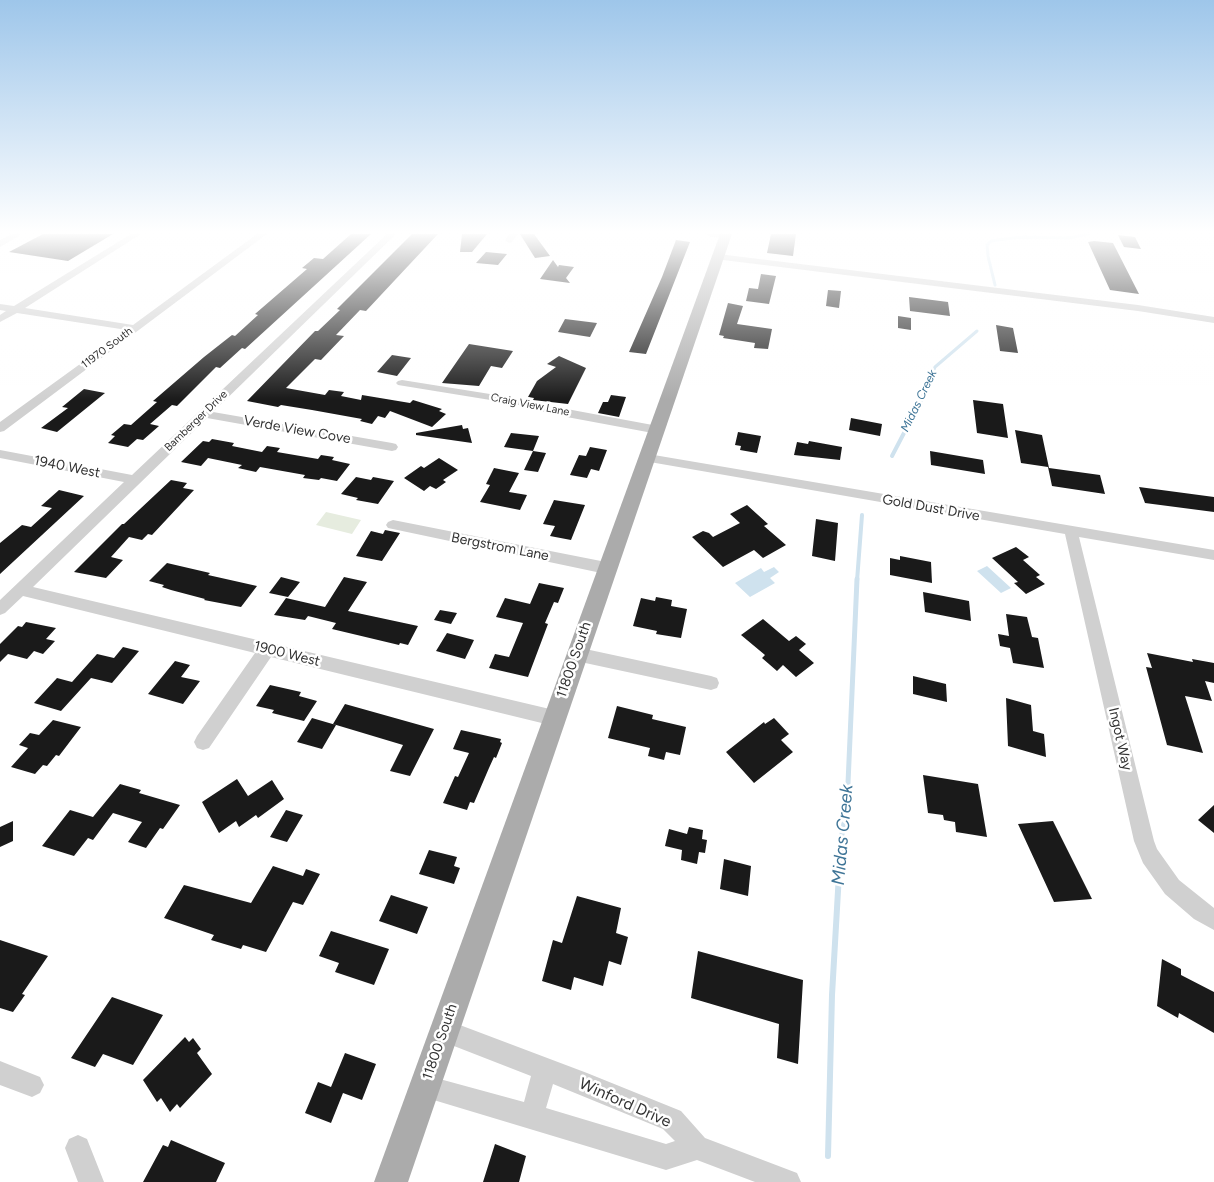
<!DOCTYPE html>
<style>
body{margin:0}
canvas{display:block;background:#fff}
</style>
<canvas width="1214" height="1182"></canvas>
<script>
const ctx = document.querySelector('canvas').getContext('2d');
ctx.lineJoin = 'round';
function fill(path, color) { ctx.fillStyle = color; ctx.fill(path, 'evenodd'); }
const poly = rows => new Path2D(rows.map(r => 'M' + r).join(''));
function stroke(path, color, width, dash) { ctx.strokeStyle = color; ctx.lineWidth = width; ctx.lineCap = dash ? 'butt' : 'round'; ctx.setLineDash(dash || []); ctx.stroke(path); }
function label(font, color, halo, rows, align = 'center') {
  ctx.font = font + ' Figtree,sans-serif'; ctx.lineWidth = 5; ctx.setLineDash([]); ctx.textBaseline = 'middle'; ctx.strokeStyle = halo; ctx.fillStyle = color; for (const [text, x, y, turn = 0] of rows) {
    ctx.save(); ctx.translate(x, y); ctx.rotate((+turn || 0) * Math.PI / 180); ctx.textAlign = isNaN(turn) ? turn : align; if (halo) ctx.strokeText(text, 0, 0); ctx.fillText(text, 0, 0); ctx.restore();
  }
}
fill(poly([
 [326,512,361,520,352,534,316,525]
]), '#e6ecdf');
fill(poly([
 [987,566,1011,588,1001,593,977,571],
 [774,567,779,572,770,578,775,583,750,597,735,583,761,568,764,572]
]), '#cfe2ee');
stroke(poly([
 [995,285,988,256,987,245,991,241,1019,237,1068,238,1088,234],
 [929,384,935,367,977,331]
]), '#cfe2ee', 3);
stroke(poly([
 [892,456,930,383],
 [857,581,862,515]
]), '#cfe2ee', 4);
stroke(poly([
 [841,840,847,806,857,579]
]), '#cfe2ee', 5);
stroke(poly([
 [828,1156,832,995,841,839]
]), '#cfe2ee', 6);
fill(poly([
 [43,234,113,234,68,261,9,252],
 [351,234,371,234,245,349,242,348,220,368,216,367,177,406,172,405,150,424,159,426,143,440,137,439,128,447,108,443,115,436,111,435,124,424,131,425,157,402,153,401,204,357,232,335,235,336,258,315,255,314,307,269,302,268,314,258,323,259],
 [412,234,438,234,366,311,360,310,336,335,344,336,321,360,315,359,286,388,325,395,329,390,344,392,341,396,361,400,362,395,410,403,413,400,442,409,439,411,446,414,432,427,390,411,385,418,378,416,372,424,360,421,362,419,312,410,281,405,278,407,247,401,315,331,318,331,340,310,337,309],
 [462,234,487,234,472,252,460,252],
 [520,234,534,234,550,256,535,258],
 [771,234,796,234,793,256,767,253],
 [1118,235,1135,237,1141,249,1124,247],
 [676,240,690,242,646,354,629,352,662,277],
 [1094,241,1113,243,1139,294,1110,290,1088,242],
 [486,252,507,254,498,265,476,263],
 [553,260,558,267,559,265,574,267,566,278,570,283,540,279],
 [761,274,776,276,769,304,746,301,749,288,758,289],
 [828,290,841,291,839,308,826,306],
 [909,297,948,302,950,316,910,311],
 [728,303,743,306,737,324,772,329,768,349,754,348,755,343,723,338,724,336,719,335],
 [898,316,911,318,911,330,898,328],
 [565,319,597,323,590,337,558,332],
 [996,325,1013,328,1018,353,1000,351],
 [469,344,513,351,502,368,491,366,479,386,442,383],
 [392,355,411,358,397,376,377,372],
 [559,356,586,368,568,404,533,400,534,398,528,397,537,381,556,367,547,364],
 [84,389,105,393,57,432,41,428,68,408,62,407],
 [611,395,626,397,619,417,598,413,603,402,608,402],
 [973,400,1003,404,1008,438,977,433],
 [851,418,882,424,880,436,849,430],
 [462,425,463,429,468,428,472,443,416,435,416,433],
 [1015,430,1042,435,1049,468,1100,475,1105,494,1052,486,1048,467,1021,463],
 [738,432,761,436,757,453,740,450,741,446,735,445],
 [511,433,539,436,533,451,504,447],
 [212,439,234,443,232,446,262,452,267,446,280,448,277,452,318,459,321,455,334,457,332,460,350,464,337,481,321,478,319,480,303,478,305,475,260,467,256,472,238,468,242,465,208,458,201,466,181,462,203,441,209,442],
 [809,441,842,447,840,460,794,455,797,442,808,444],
 [590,447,607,450,599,471,591,469,587,478,570,475,579,455,586,456],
 [533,451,546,453,538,472,524,470],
 [930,451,983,460,985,474,931,465],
 [439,458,458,470,443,480,446,482,436,489,430,486,424,491,404,478,421,466,424,468],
 [494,468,519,473,509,492,527,495,520,510,480,502,490,485,486,484],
 [356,477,371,480,373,477,394,481,378,504,356,500,358,498,341,494],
 [171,480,187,483,183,488,194,490,152,535,148,534,142,540,129,537,111,557,123,560,106,578,74,572,122,524,124,524],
 [1139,487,1214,497,1214,512,1145,503],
 [59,490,84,496,0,574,0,543,22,525,31,527,52,508,41,506],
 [554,500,585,505,571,540,550,536,555,526,543,524],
 [747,505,768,524,764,526,786,545,763,558,754,550,723,567,692,537,703,531,709,533,713,537,740,523,730,514],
 [816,519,838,523,835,561,812,556],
 [385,530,400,533,382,561,356,556,371,531,383,534],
 [1016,547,1029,557,1023,560,1040,575,1036,577,1045,584,1026,594,1014,583,1018,582,992,558],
 [900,556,931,562,932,583,890,575,890,558,900,560],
 [167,563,210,573,208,575,257,586,241,607,204,600,205,599,171,590,162,587,164,585,149,581],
 [281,577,300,582,288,597,269,593],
 [344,577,367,582,348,611,418,626,408,645,400,643,399,645,332,629,336,623,308,616,305,620,274,615,286,598,325,607],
 [539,583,564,588,558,603,554,602,545,623,548,624,528,677,489,668,495,654,509,657,523,623,496,617,505,598,530,604],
 [923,592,969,601,971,621,925,612],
 [656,597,672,600,671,606,687,609,681,638,656,634,657,631,633,626,641,598,655,601],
 [440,610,457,613,451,624,434,620],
 [1006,614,1027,617,1032,637,1038,638,1044,668,1013,663,1010,648,1000,646,998,634,1009,636],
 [763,619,789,641,796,636,806,644,799,650,814,663,796,677,783,665,777,671,762,658,765,655,741,635],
 [26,622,56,628,46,639,55,641,43,654,34,651,27,659,8,654,0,662,0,644,18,626,22,627],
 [447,633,474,640,465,659,436,651],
 [123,647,139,651,112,683,91,678,61,711,34,703,57,678,72,682,97,654,114,658],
 [1147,653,1193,662,1192,659,1214,663,1214,683,1205,681,1212,701,1185,696,1203,753,1167,745,1146,667,1152,668],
 [175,661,190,665,181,677,200,681,183,704,148,694],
 [913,676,946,684,947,702,913,694],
 [270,685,301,692,299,696,317,701,304,721,272,713,274,710,256,706],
 [1006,698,1031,705,1033,731,1044,734,1046,757,1008,746],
 [345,704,434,729,410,776,390,771,403,745,333,724],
 [617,706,653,715,652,719,686,727,680,755,666,752,664,760,648,756,650,748,608,738],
 [312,718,336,725,322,749,297,742],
 [774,718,789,734,781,740,793,752,754,783,726,752,764,722,765,724],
 [53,720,81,727,59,756,56,755,47,766,43,765,35,774,11,767,28,748,19,745,30,733,39,735],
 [461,730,501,739,500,742,502,743,496,758,494,757,489,768,474,803,470,802,467,810,443,803,455,776,458,777,469,753,453,749],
 [923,775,978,784,987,837,956,832,955,822,944,820,943,815,928,813],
 [237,779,248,796,272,780,284,799,258,818,256,815,239,827,236,821,219,833,202,802],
 [120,784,141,790,139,793,180,805,163,829,160,828,146,848,128,842,142,822,113,813,93,840,88,838,74,856,42,846,70,810,93,817],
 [1214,805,1214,833,1198,820],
 [286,810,303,815,287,842,270,837],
 [13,821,13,841,0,847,0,827],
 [1053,821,1092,899,1054,902,1018,824],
 [689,827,703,830,702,839,707,840,705,853,699,852,697,864,681,860,682,850,665,846,669,829,687,834],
 [429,850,457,857,454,866,460,868,454,884,419,874],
 [724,859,751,866,748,896,720,889],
 [273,866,303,876,306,869,320,874,303,905,293,902,266,952,243,945,241,949,211,940,214,935,164,918,184,885,251,903],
 [391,895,428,907,417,934,379,921],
 [577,896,621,908,616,933,628,937,621,965,609,961,603,986,574,977,571,990,542,981,553,940,562,943],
 [331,931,389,949,374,985,335,972,339,963,319,956],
 [0,940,48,956,22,994,25,995,13,1012,0,1008],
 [698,951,803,980,798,1064,777,1058,779,1024,691,998],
 [1162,959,1181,969,1181,975,1214,992,1214,1033,1179,1013,1178,1018,1157,1006],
 [112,997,163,1015,133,1065,103,1054,95,1067,71,1058],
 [185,1037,189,1042,193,1038,201,1049,197,1053,212,1074,180,1108,177,1104,170,1112,161,1098,157,1102,143,1080],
 [345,1053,376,1064,362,1100,343,1093,331,1123,305,1113,318,1082,331,1087],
 [171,1140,225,1163,216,1182,143,1182,163,1145,168,1147],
 [495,1144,526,1156,519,1182,483,1182]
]), '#1a1a1a');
fill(poly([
 [12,234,22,234,0,247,0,240,12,234],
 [131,234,141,234,25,308,133,325,257,234,267,234,4,431,0,432,0,422,127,330,17,313,0,322,0,315,6,311,0,310,0,304,14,306,131,234],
 [387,234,396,234,213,412,392,443,396,444,398,447,396,450,392,451,207,418,33,587,554,710,560,713,563,718,560,723,554,726,271,657,209,748,203,750,197,748,194,742,197,736,255,653,23,596,5,613,0,615,0,600,124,482,0,458,0,450,132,475,387,234],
 [509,234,518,234,512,242,509,243,505,240,509,234],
 [707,234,730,234,730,235,726,238,711,237,707,234],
 [718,254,1138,305,1214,317,1214,323,1138,311,715,259,714,257,718,254],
 [402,380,515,398,556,407,658,426,664,430,658,434,556,415,515,404,398,385,396,383,398,381,402,380],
 [648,454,1214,550,1214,560,1079,537,1154,841,1157,849,1179,880,1214,908,1214,930,1194,919,1165,894,1143,863,1134,841,1065,534,644,461,642,458,648,454],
 [393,520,606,562,611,564,613,568,611,572,606,574,388,528,386,525,388,522,393,520],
 [576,647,711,676,717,678,719,683,717,688,711,690,576,661,570,659,568,654,570,649,576,647],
 [444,1019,587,1073,681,1111,705,1138,797,1173,801,1182,755,1182,697,1160,666,1170,417,1095,413,1087,417,1079,425,1075,524,1102,531,1076,436,1039,432,1031,436,1023,444,1019],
 [553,1084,663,1129,675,1141,666,1144,546,1108,553,1084],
 [0,1061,40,1077,44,1085,40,1093,32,1097,0,1085,0,1061],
 [78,1135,87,1139,104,1182,78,1182,65,1148,69,1139,78,1135]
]), '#d0d0d0');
fill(poly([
 [720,234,732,234,408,1182,374,1182,720,234]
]), '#ababab');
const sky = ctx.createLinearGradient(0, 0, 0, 400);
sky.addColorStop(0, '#9ec6ea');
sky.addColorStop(0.58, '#fff');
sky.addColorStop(1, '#ffffff00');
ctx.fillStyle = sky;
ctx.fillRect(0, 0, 1214, 400);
label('11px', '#333', '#fff', [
 ["11970 South",107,348,-37],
 ["Craig View Lane",530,405,11],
 ["Bamberger Drive",196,421,-44]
]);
label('italic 12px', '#3f7597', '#fff', [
 ["Midas Creek",919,401,-64]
]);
label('14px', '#333', '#fff', [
 ["Verde View Cove",297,430,10],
 ["1940 West",67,467,11],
 ["Gold Dust Drive",931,508,10],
 ["Bergstrom Lane",500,547,11],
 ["1900 West",287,654,14],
 ["11800 South",574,660,-71],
 ["Ingot Way",1120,739,77],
 ["11800 South",440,1042,-71]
]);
label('16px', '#333', '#fff', [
 ["Winford Drive",625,1103,24]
]);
label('italic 18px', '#3f7597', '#fff', [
 ["Midas Creek",843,835,-85]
]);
</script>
